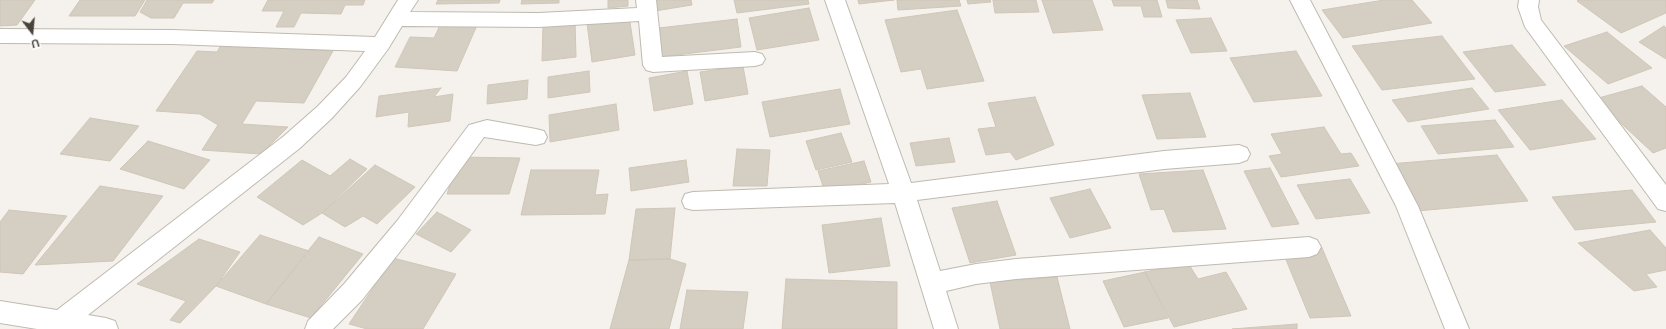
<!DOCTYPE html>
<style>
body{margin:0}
#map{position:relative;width:1666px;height:329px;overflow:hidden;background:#f5f2ed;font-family:Helvetica,sans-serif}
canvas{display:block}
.north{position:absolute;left:12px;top:12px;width:40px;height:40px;-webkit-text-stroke:3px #fff;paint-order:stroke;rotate:164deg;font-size:11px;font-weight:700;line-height:16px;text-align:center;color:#49433b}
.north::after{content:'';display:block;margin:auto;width:14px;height:18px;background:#49433b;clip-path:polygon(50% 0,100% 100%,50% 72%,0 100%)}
</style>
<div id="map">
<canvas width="1666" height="329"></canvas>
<div class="north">U</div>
</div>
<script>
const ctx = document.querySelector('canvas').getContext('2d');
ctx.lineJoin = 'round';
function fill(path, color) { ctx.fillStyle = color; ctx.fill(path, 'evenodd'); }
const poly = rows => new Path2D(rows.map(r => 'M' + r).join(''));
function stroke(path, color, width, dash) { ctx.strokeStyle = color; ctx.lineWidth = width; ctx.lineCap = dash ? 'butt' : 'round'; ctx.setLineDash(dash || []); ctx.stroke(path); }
const building = poly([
 [0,0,35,0,17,25,0,26,0,0],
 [80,0,145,0,135,16,69,16,80,0],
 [147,0,214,0,212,3,183,3,174,18,151,18,140,12,147,0],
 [268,0,365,0,363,5,345,5,341,14,301,13,294,27,276,27,284,11,262,11,268,0],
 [438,0,500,0,499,3,436,4,438,0],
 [522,0,559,0,559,3,521,4,522,0],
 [608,0,628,0,628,6,608,8,608,0],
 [653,0,691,0,692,5,655,11,653,0],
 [734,0,808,0,809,4,737,13,734,0],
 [858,0,894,0,859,4,858,0],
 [897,0,959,0,961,6,898,10,897,0],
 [967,0,990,0,991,2,968,4,967,0],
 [993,0,1036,0,1039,12,995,13,993,0],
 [1042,0,1092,0,1103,30,1053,33,1042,0],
 [1112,0,1157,0,1162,17,1144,17,1141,6,1114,6,1112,0],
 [1166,0,1197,0,1200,9,1168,8,1166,0],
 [1384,0,1412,0,1432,23,1343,38,1322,10,1384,0],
 [1579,0,1666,0,1666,13,1621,33,1577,1,1579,0],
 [809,8,819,40,757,50,749,18,809,8],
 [957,10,984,81,927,89,921,69,901,72,885,20,957,10],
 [629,16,635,55,592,62,587,23,629,16],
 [1211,18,1227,51,1191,53,1176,20,1211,18],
 [737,19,741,47,652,58,650,29,737,19],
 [442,21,478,23,457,71,395,67,410,37,434,38,442,21],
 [575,21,576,57,542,61,543,25,575,21],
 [1664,26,1666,28,1666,59,1639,42,1664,26],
 [1607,32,1652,68,1608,84,1564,46,1607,32],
 [1442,36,1475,79,1382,90,1352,46,1442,36],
 [221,45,333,51,304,103,256,101,242,124,288,127,261,154,202,150,218,125,200,114,156,111,197,51,217,52,221,45],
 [1512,45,1546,85,1495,92,1463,52,1512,45],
 [1296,51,1322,96,1254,102,1230,58,1296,51],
 [743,66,748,94,705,101,700,72,743,66],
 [589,71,590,92,548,98,548,77,589,71],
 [687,71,693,104,654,111,649,78,687,71],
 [528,80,527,99,487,104,488,85,528,80],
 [1642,86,1666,107,1666,148,1653,153,1595,99,1642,86],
 [441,88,434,97,453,94,450,121,408,127,409,112,376,117,379,96,441,88],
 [1472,88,1489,109,1408,122,1392,100,1472,88],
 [840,89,850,124,770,137,762,102,840,89],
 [1190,93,1206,137,1157,139,1142,95,1190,93],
 [1035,97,1054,145,1016,160,1010,152,986,155,978,129,996,127,988,103,1035,97],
 [1562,100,1596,139,1530,150,1498,110,1562,100],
 [616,104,619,130,550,142,549,115,616,104],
 [90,118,139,126,110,161,60,154,90,118],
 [1495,120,1514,147,1438,154,1421,126,1495,120],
 [1324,127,1341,154,1351,153,1359,166,1281,177,1269,156,1282,154,1271,134,1324,127],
 [841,133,852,162,816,170,806,141,841,133],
 [949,138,955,162,916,166,910,143,949,138],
 [148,141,210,160,184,189,120,169,148,141],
 [737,149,770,150,767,186,733,186,737,149],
 [1497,155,1528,201,1417,211,1389,164,1497,155],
 [459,157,520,158,509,194,447,194,459,157],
 [350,159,367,169,322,213,303,225,257,197,302,160,330,176,350,159],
 [686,160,689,182,631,191,629,168,686,160],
 [864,161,871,182,825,192,818,171,864,161],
 [375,165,415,187,377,224,363,216,345,227,322,213,375,165],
 [1270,168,1299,224,1272,227,1244,171,1270,168],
 [531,170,599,170,595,195,608,194,605,214,521,215,531,170],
 [1203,170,1226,229,1173,232,1164,209,1151,210,1139,174,1203,170],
 [1350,179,1370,213,1316,219,1297,185,1350,179],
 [100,186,163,196,113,261,35,265,100,186],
 [1090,189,1111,228,1070,238,1050,198,1090,189],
 [1632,190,1656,222,1575,230,1552,197,1632,190],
 [997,201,1016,255,970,263,952,208,997,201],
 [675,208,670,259,629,260,636,209,675,208],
 [9,210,67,216,23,274,0,272,0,222,9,210],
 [437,212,471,230,451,252,416,234,437,212],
 [881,218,890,266,829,273,822,225,881,218],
 [1650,230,1666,248,1666,270,1646,274,1657,287,1634,291,1578,243,1650,230],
 [260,235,309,251,266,304,216,286,260,235],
 [319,237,363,254,311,318,266,304,319,237],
 [199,239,240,252,216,286,180,323,170,320,186,301,137,284,199,239],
 [1322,248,1351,316,1310,318,1282,250,1322,248],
 [393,258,456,274,423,329,367,329,349,324,393,258],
 [670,259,686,264,669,329,610,329,629,260,670,259],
 [1188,263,1198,279,1226,272,1247,309,1174,327,1145,272,1188,263],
 [1145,272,1168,318,1124,327,1103,281,1145,272],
 [1057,277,1070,329,1000,329,990,282,1057,277],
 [786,279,897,282,897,329,782,329,786,279],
 [687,290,748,292,743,329,680,329,687,290],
 [1297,324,1297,329,1232,329,1297,324]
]);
fill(building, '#d5cec3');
stroke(building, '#cfc6b7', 1);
const street = poly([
 [398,0,418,0,410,12,539,13,637,8,636,0,656,0,662,57,755,52,762,54,765,59,762,64,755,66,653,72,646,70,643,65,639,21,539,27,402,26,388,49,360,87,332,118,300,148,88,315,106,318,115,321,118,329,37,329,0,323,0,301,57,310,284,136,318,106,346,77,365,51,172,44,0,43,0,29,172,30,375,37,398,0],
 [825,0,845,0,911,183,1164,151,1239,145,1247,148,1250,154,1247,160,1239,163,1164,169,917,200,940,271,976,264,1016,259,1309,237,1317,240,1321,247,1317,254,1309,257,1016,279,976,284,946,291,958,329,934,329,895,203,693,210,685,208,682,201,685,194,693,192,889,184,825,0],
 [1290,0,1310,0,1418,206,1469,329,1445,329,1396,206,1290,0],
 [1519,0,1539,0,1538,7,1541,20,1666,185,1666,211,1658,209,1525,27,1518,7,1519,0],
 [487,120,536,129,544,131,547,137,544,143,536,145,484,137,413,235,362,300,333,329,305,329,308,321,344,284,397,221,469,125,487,120]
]);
stroke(street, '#bfbab0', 2);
fill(street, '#fff');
</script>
